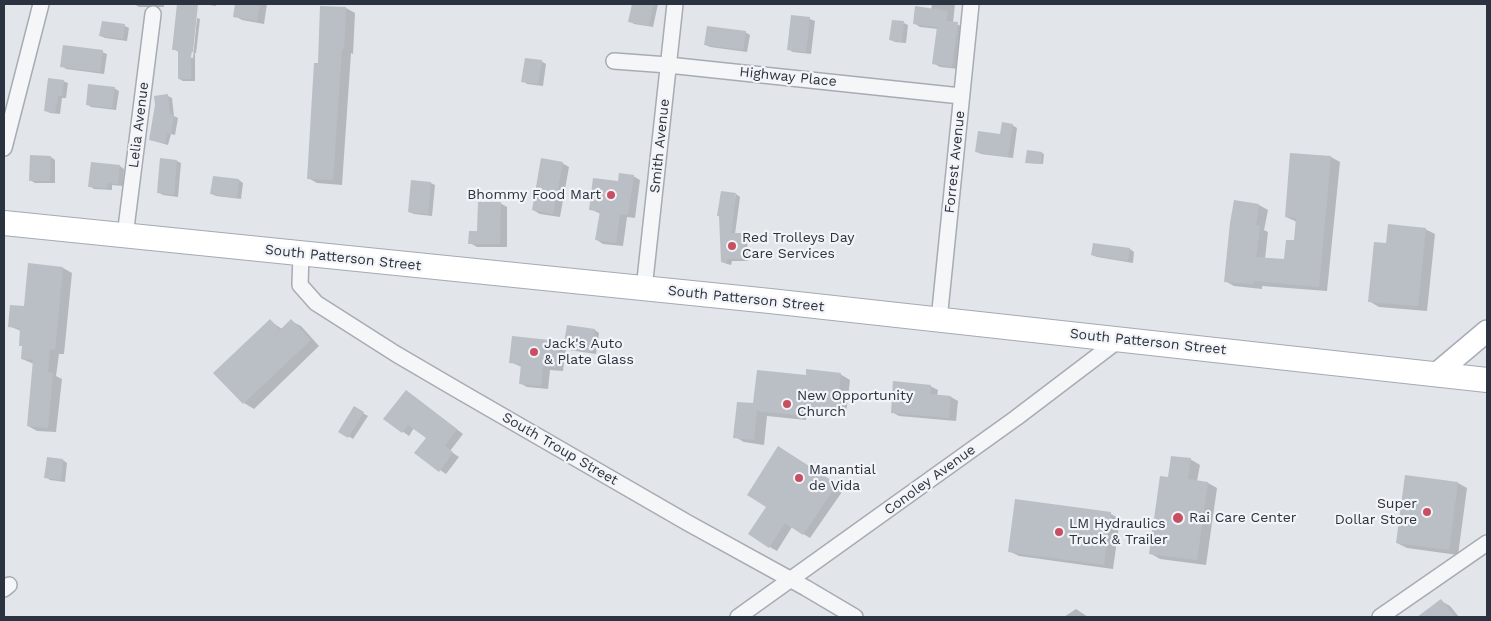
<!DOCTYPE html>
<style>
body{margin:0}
#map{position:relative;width:1491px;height:621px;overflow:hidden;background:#e2e5ea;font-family:"Work Sans",sans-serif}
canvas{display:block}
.frame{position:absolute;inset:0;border:5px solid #2b3341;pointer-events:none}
</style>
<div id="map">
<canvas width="1491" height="621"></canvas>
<div class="frame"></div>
</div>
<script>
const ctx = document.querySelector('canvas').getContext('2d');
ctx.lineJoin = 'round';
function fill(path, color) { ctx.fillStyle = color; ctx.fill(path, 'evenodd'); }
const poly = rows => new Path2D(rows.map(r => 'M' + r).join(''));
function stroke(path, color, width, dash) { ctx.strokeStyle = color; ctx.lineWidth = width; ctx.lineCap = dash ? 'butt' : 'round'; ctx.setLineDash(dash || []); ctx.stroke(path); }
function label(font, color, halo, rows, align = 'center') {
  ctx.font = font + ' "Work Sans",sans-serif'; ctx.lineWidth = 4.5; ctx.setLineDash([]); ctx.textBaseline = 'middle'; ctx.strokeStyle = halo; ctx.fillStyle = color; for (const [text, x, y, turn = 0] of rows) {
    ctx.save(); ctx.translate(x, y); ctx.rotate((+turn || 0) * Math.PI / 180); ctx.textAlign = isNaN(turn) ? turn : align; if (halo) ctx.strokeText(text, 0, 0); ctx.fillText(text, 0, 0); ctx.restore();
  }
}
fill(poly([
 [134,4,164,4,164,7,139,7],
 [201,4,216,4,216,6],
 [237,4,267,4,264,24,242,20,235,16],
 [633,4,658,4,653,27,634,24,629,21],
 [932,4,955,4,953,23,964,27,959,69,940,67,933,63,938,29,920,27,914,23,931,10],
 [346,8,355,13,353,54,351,53,342,185,317,183,308,178,319,64],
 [195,17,191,58,193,58,197,18,200,19,196,53,195,53,195,81,183,81,179,79,179,52,173,49],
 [792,17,810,19,815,21,811,54,793,52,788,49],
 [103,22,125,26,129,28,127,41,105,38,101,36],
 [904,23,908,25,906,43,895,42,891,40],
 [745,32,750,35,747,52,710,47,706,45],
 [102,52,107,54,104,74,66,69,62,66],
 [541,61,546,64,543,86,527,84,523,81],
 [63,81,68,83,66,98,62,98,60,114,50,113,46,111],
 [114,88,119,91,116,110,91,107,87,104],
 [168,96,172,98,174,116,178,118,175,135,171,134,168,145,150,140],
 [1012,125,1017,128,1013,158,981,154,977,152,1001,136],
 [1042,153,1044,154,1043,164,1029,163],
 [1292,154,1331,157,1340,162,1327,291,1262,286,1262,289,1234,286,1225,281,1259,205,1268,210,1264,230,1268,232,1265,259,1286,261,1296,242,1297,222,1286,217],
 [51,157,55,160,55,183,35,183,30,180],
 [177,161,181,163,178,197,163,195,158,192],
 [562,163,569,167,560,217,540,214,533,210],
 [120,166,124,169,123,186,112,185,112,190,94,189,90,186],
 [633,176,640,180,635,218,627,217,623,246,603,244,597,240,601,214,590,209,619,182],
 [239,180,243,183,241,199,216,196,212,194],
 [431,183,435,185,432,216,414,214,409,212],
 [736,194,740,197,735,234,743,234,747,237,748,261,732,261,731,265,727,264,722,262],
 [500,203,507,207,507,247,477,247,470,243],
 [1425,229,1435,234,1427,311,1379,307,1369,301,1387,244],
 [1094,244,1130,249,1134,252,1133,263,1097,257,1092,255],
 [29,265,63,268,72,273,64,354,59,354,56,376,62,379,56,432,37,431,28,426,34,364,22,359,23,347,20,345,21,331,9,326,25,307],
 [270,321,282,329,291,321,301,326,319,346,254,409,244,403,215,373],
 [595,330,599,333,596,354,569,350,566,348,563,371,550,370,548,389,527,387,520,383,522,367,510,362,559,342,565,345],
 [840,374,850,380,846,414,807,410,806,420,767,416,764,445,744,442,735,437,754,405],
 [930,386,938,390,937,396,951,397,958,401,956,421,899,416,892,412],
 [412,395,463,434,450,451,459,457,446,474,440,470,427,438,414,428,409,436,385,419],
 [354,408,368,416,353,439,340,431],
 [786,452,844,489,810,538,792,527,777,551,770,547],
 [48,459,63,460,67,463,65,482,50,480,46,477],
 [1190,459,1200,465,1197,481,1208,483,1217,488,1206,565,1160,559,1150,553,1169,479],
 [1458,483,1467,488,1458,555,1407,548,1397,543],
 [1111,514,1120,519,1113,569,1019,556,1009,551],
 [1441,601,1450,606,1459,617,1419,617],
 [1076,609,1088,617,1064,617]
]), '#0003');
fill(poly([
 [177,4,198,4,193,52,191,52,191,79,178,79,178,50,172,50],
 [235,4,260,4,257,21,233,17],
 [632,4,653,4,649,26,628,22],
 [320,6,346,7,344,49,342,49,333,180,307,179,314,63,318,63],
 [915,6,948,11,946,21,958,22,952,67,932,64,937,27,913,24],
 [791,15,810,17,806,52,787,50],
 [892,20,904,21,902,42,889,40],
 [102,21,125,24,123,39,99,36],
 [707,26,746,31,743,50,704,45],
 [63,45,103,50,100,72,60,67],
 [525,58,542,60,538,84,521,82],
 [48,78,64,80,62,96,58,96,55,113,44,111],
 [88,84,115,87,112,108,86,105],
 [168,94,170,114,174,115,171,134,167,133,165,143,149,140,155,105,154,96],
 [1002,122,1013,124,1008,157,975,152,978,131,1000,134],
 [1027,150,1042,152,1041,164,1025,163],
 [1290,153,1331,156,1319,287,1254,281,1254,284,1224,282,1230,223,1234,200,1259,204,1256,225,1260,226,1256,257,1284,259,1286,240,1294,240,1296,218,1285,217],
 [30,155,51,156,50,181,29,181],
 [160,158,177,160,174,195,157,193],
 [541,158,563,162,553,214,532,210],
 [91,162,120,165,118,184,108,183,107,188,88,187],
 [619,173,634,175,628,215,620,214,616,243,595,240,600,211,589,210,593,178,618,181],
 [213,176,239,179,237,198,210,194],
 [411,180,431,182,428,214,408,212],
 [721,191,736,193,731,233,743,233,744,259,727,259,727,263,721,262,719,216,717,216],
 [478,202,501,202,500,244,468,244,469,231,477,231],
 [1388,224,1426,228,1418,306,1368,302,1374,242,1386,243],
 [1093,243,1130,248,1128,261,1091,255],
 [28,263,63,267,55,350,50,349,48,372,53,373,48,428,27,426,33,360,21,359,22,346,19,346,20,328,8,327,10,305,24,306],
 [270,319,280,330,291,319,311,340,243,404,213,373],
 [567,325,595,329,592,352,563,348],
 [512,336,559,341,556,368,543,366,541,386,519,384,521,364,509,363],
 [806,369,841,373,837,410,797,406,796,415,757,411,754,440,733,438,737,402,753,403,757,370,806,375],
 [893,381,931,385,930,394,951,396,949,418,891,413],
 [406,390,457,429,445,446,453,452,439,472,414,453,426,438,408,425,402,433,383,419],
 [354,406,364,412,348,438,338,432],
 [778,446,837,484,803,535,785,523,769,548,748,534,766,507,747,495],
 [1171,456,1191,458,1188,479,1208,482,1197,560,1149,554,1160,476,1168,477],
 [47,457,63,459,61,480,44,478],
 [1405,475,1458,482,1449,550,1396,543],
 [1015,499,1111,512,1104,565,1008,552],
 [1441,599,1455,617,1417,617]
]), '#babfc6');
const street = poly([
 [614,61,668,65,961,96],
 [4,148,41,4],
 [125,236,153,14],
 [301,253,300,285,316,303,396,354,461,392,688,523,806,588,855,617],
 [644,289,675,4],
 [939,320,971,4],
 [4,589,9,585],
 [738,617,1016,418,1120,339],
 [1380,617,1487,543]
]);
const secondary = poly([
 [1436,374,1487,331]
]);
const primary = poly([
 [4,223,770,301,1487,380]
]);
stroke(street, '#a7acb4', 18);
stroke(secondary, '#a7acb4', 24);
stroke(primary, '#a2aab5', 26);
stroke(street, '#f5f6f8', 15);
stroke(secondary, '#fff', 21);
stroke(primary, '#fff', 24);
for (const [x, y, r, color] of [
 [611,195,5,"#c74f61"],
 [732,246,5,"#c74f61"],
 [534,352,5,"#c74f61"],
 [787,404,5,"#c74f61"],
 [799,478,5,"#c74f61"],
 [1427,512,5,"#c74f61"],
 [1178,518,6,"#c74f61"],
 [1059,532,5,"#c74f61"]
]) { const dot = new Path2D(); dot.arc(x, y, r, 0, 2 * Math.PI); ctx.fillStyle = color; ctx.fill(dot); stroke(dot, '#f2f4f7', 2); }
label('14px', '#2b3341', '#f2f4f7', [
 ["Highway Place",788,77,6],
 ["Lelia Avenue",139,125,-83],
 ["Smith Avenue",660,146,-84],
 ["Forrest Avenue",955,162,-84],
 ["South Patterson Street",343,258,6],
 ["South Patterson Street",746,299,6],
 ["South Patterson Street",1148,342,6],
 ["South Troup Street",560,449,30],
 ["Conoley Avenue",930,480,-36]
]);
label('14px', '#2b3341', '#f2f4f7', [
 ["Bhommy Food Mart",601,195,"right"],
 ["Red Trolleys Day",742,238],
 ["Care Services",742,254],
 ["Jack's Auto",544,344],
 ["& Plate Glass",544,360],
 ["New Opportunity",797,396],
 ["Church",797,412],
 ["Manantial",809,470],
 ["de Vida",809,486],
 ["Super",1417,504,"right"],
 ["Dollar Store",1417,520,"right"],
 ["Rai Care Center",1189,518],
 ["LM Hydraulics",1069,524],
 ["Truck & Trailer",1069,540]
], 'left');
</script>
